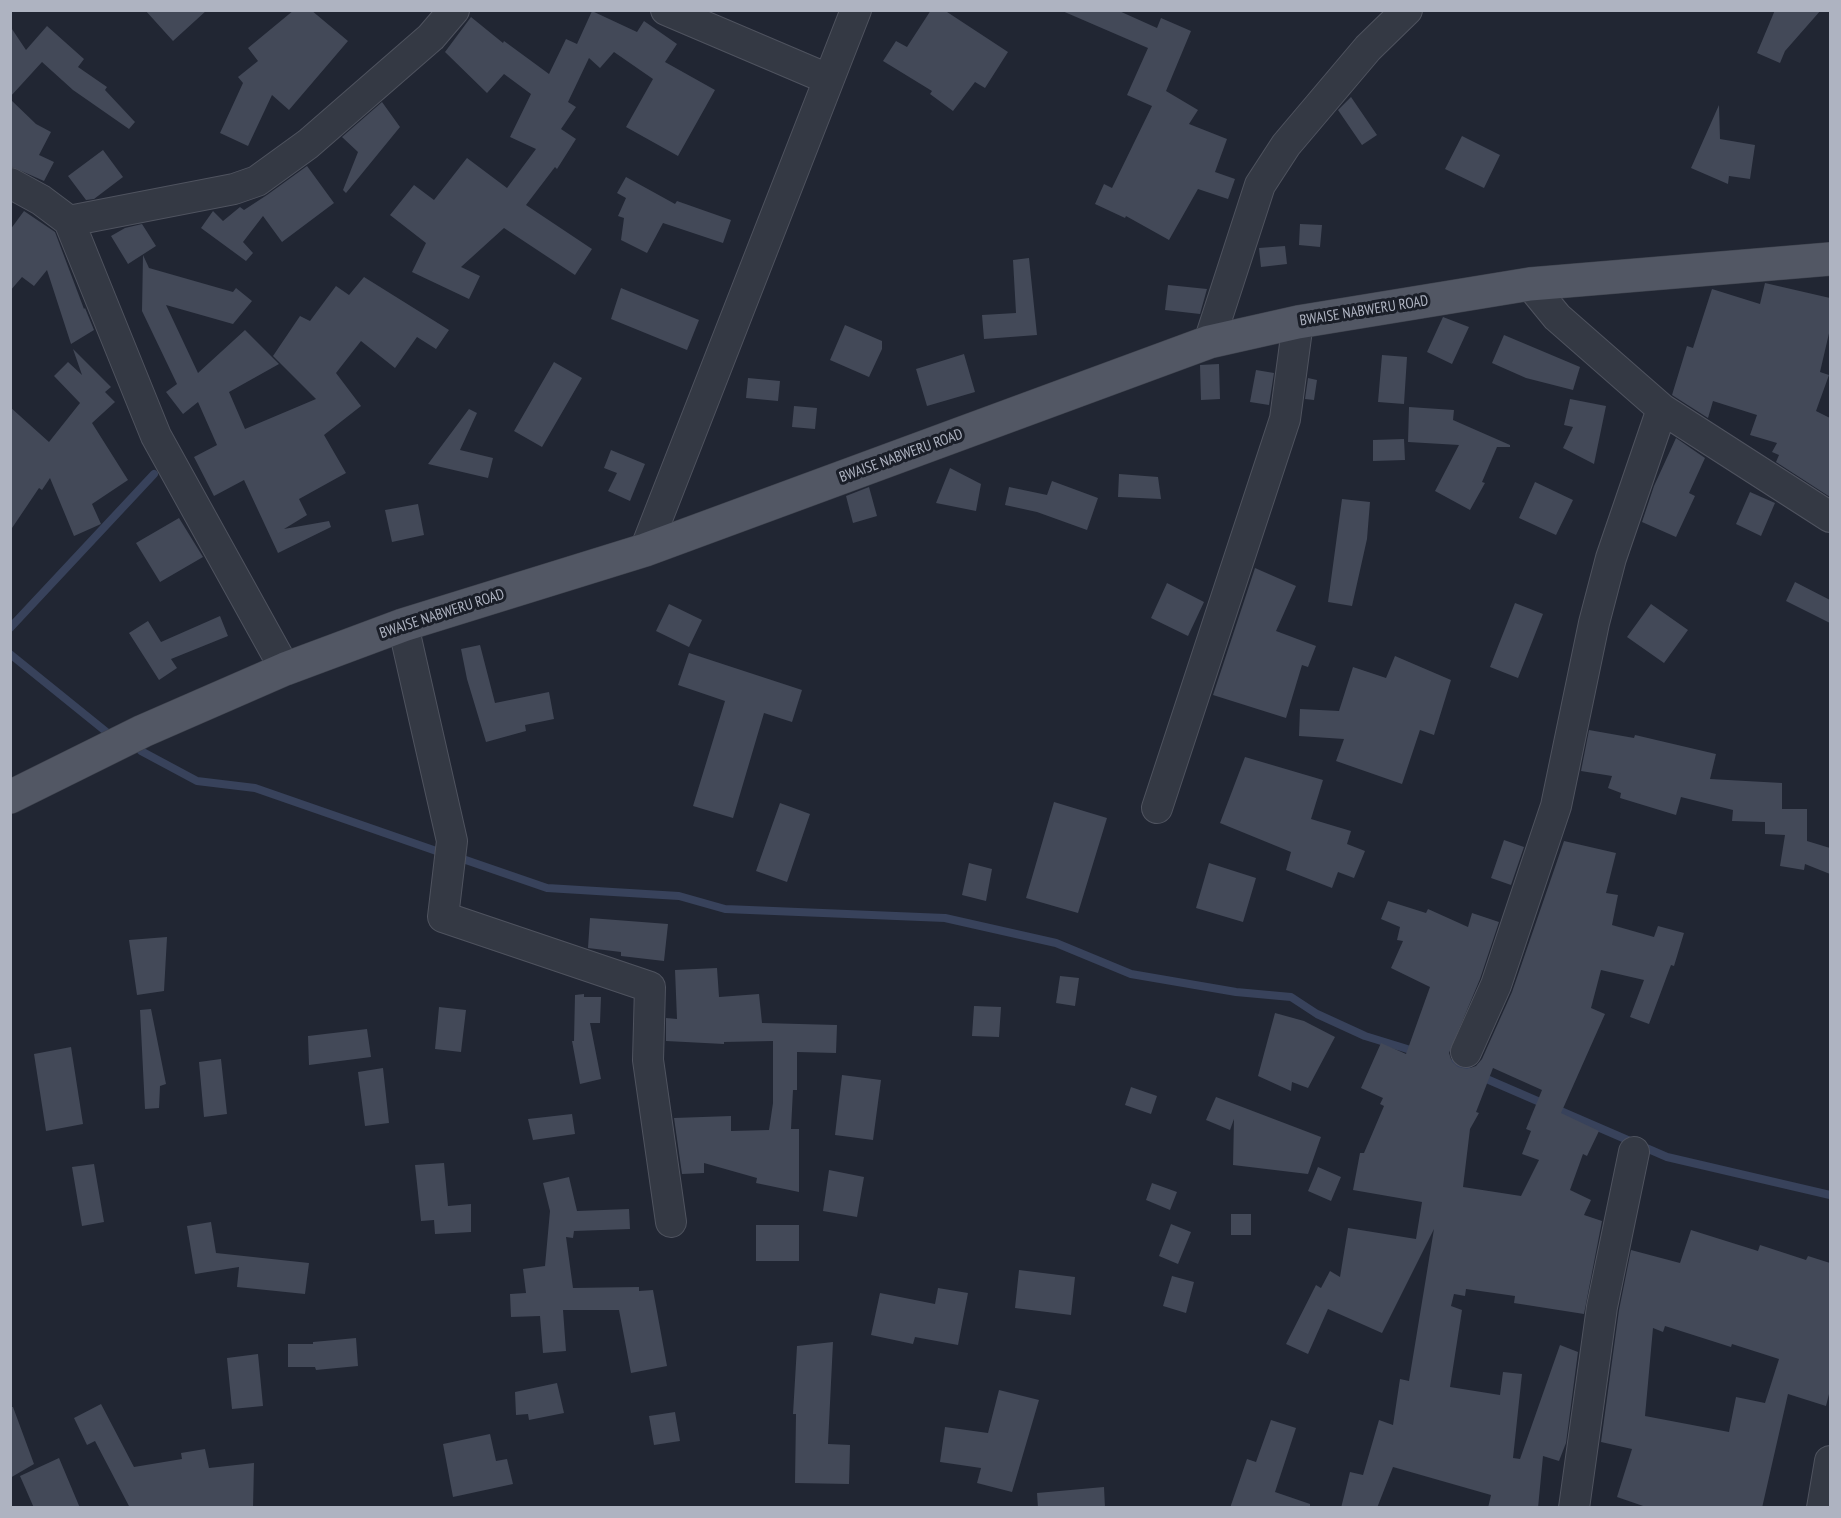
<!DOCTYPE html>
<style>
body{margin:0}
#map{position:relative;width:1841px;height:1518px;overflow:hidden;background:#212633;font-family:"PT Sans Narrow",sans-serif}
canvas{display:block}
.frame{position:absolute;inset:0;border:12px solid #aeb3c1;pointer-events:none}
</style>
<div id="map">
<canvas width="1841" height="1518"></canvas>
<div class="frame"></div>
</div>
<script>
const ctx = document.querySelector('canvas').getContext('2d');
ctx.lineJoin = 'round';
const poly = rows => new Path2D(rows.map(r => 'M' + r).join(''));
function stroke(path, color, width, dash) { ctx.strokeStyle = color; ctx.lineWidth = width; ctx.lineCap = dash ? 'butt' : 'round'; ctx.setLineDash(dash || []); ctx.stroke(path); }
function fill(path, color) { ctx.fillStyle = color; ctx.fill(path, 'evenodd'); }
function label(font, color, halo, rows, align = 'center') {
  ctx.font = font + ' "PT Sans Narrow",sans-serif'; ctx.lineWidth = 6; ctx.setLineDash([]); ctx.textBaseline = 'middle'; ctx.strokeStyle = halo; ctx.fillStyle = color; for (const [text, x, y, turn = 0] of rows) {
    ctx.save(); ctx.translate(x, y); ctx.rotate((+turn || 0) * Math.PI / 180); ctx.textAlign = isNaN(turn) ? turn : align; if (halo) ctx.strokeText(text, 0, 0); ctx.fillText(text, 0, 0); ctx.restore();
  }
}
stroke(poly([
 [10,628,154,474],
 [10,654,109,734],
 [141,751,197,781,255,788,445,854],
 [457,857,547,888,679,896,725,909,945,918,1056,943,1131,974,1236,992,1291,997,1317,1014,1365,1036,1417,1052],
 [1445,1061,1667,1157,1830,1195]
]), '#38425b', 8);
fill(poly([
 [145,10,207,10,173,41],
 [294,10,311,10,348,41,289,110,272,95,248,146,220,133,243,83,238,77,258,61,248,48],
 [931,10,944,10,1008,52,985,88,975,82,953,111,930,94,932,91,883,61,896,41,907,47],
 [1060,10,1117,10,1157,28,1161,18,1191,31,1166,91,1198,110,1189,124,1227,139,1215,172,1235,179,1228,199,1198,189,1169,240,1126,216,1125,218,1095,204,1104,184,1112,188,1152,106,1127,95,1148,48],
 [1775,10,1821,10,1785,51,1780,63,1757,53],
 [592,11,637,32,644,21,677,44,665,62,715,90,678,156,626,127,653,79,614,52,600,68,589,58,568,102,576,107,561,129,576,139,557,169,555,167,526,205,592,249,575,275,504,228,461,267,480,276,469,299,412,272,426,243,390,215,414,185,434,200,467,158,507,188,536,149,510,137,531,94,504,74,487,93,445,52,471,17,503,43,504,41,549,74,566,39,577,44],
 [10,26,26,50,47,26,84,59,78,67,107,87,105,90,135,122,129,129,73,90,42,62,10,97],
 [1351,97,1377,135,1362,145,1338,110],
 [10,99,36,124,51,132,39,155,54,162,44,181,10,166],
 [382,102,400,127,346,193,343,190,358,152,342,137],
 [1719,105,1720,139,1755,145,1750,179,1729,176,1728,184,1691,168],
 [1462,136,1500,155,1484,188,1445,169],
 [103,150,123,177,94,199,86,200,68,176],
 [307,166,334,203,282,242,263,216,243,242,253,253,246,261,201,228,213,211,223,221,240,207,244,210,267,195],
 [626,177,675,204,677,201,731,220,723,243,663,223,647,253,621,240,624,218,618,216,626,198,617,193],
 [24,211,55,232,84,309,85,308,94,330,71,344,47,270,34,286,22,277,10,291,10,230],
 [142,224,156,246,128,264,111,236,125,228],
 [1300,224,1322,225,1320,247,1299,245],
 [1285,246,1287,264,1261,267,1259,248],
 [143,255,149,268,233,292,236,288,252,301,233,324,166,305,198,373,245,330,279,364,229,392,245,429,316,399,273,356,300,316,310,321,336,286,349,295,364,277,449,330,436,349,417,337,395,368,361,341,336,373,361,406,324,435,346,473,299,499,307,515,284,529,329,521,331,527,278,553,244,480,214,496,194,457,217,445,198,402,183,414,166,392,177,384,142,311],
 [1029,258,1037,335,984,339,982,315,1016,313,1013,260],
 [1765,283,1830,298,1830,329,1820,372,1829,375,1816,411,1830,418,1830,497,1776,462,1779,455,1772,452,1777,443,1750,435,1757,415,1713,401,1708,418,1672,395,1687,346,1693,348,1712,289,1760,304],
 [1168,285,1207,289,1200,314,1165,310],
 [621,288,699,320,687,350,611,319],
 [1443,317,1469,327,1452,364,1427,352],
 [845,325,882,341,882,349,869,377,830,360],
 [1504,335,1580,367,1573,390,1526,378,1492,363],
 [73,349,111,387,105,392,115,402,92,423,128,480,92,504,101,524,74,536,50,478,42,490,39,488,10,531,10,407,49,442,80,403,54,376,68,362,82,375],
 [964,354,975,392,927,406,916,369],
 [1382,355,1407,357,1404,404,1378,402],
 [554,362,582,378,542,447,514,431],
 [1219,364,1220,399,1201,400,1200,365],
 [1256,370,1274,373,1269,405,1250,402],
 [748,378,780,381,778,401,746,398],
 [1308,378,1317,380,1314,400,1305,399],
 [1570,399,1606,406,1594,464,1563,448,1573,427,1564,425],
 [794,406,817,408,815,429,792,427],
 [1409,407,1454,410,1453,420,1510,445,1510,447,1497,447,1482,482,1485,483,1470,510,1435,491,1459,445,1408,442],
 [469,409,477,413,460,450,493,458,488,478,428,464],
 [1676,438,1705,458,1689,493,1695,496,1676,537,1642,522,1654,486],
 [1404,439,1405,460,1373,461,1373,440],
 [611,450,645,464,630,501,608,491,617,473,604,468],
 [950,468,981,484,976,511,936,503],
 [1119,474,1158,477,1161,499,1118,497],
 [1052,481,1098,498,1087,530,1037,512,1005,505,1009,487,1047,495],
 [1535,482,1573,500,1556,535,1519,518],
 [869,487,877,516,853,523,846,496],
 [1750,492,1775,503,1761,536,1736,524],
 [1342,499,1370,502,1367,539,1352,606,1328,602],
 [418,504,424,535,392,542,385,510],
 [179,518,203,557,160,582,136,543],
 [1255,568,1296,586,1276,631,1316,646,1308,667,1302,665,1286,718,1213,695],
 [1795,582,1830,600,1830,623,1786,601],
 [1167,583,1204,602,1188,636,1151,618],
 [1515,603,1543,614,1518,678,1490,667],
 [669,604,702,620,689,647,656,631],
 [1651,604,1688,630,1664,663,1627,637],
 [220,616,228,636,171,659,177,668,159,680,129,633,148,621,161,642],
 [480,645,495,703,549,692,554,719,525,725,526,731,486,742,467,679,461,649],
 [689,653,802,690,792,722,764,713,733,818,693,806,725,701,678,685],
 [1395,656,1451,680,1434,735,1420,730,1402,784,1336,761,1344,739,1299,736,1300,709,1339,711,1353,667,1386,678],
 [1589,730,1634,738,1635,735,1716,754,1710,779,1782,783,1782,809,1807,809,1807,841,1830,848,1830,874,1805,864,1804,870,1780,866,1785,835,1765,834,1765,822,1732,821,1733,810,1681,797,1676,815,1620,798,1621,793,1608,788,1612,776,1581,771],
 [1245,757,1323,780,1311,819,1351,831,1347,844,1365,851,1354,878,1338,872,1332,888,1286,870,1291,852,1220,823],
 [1054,802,1107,818,1078,913,1026,898],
 [780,803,810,814,787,882,756,871],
 [1504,840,1524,847,1511,885,1491,878],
 [1564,841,1616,853,1606,893,1618,895,1612,925,1654,937,1658,926,1684,933,1674,966,1671,965,1649,1024,1630,1017,1644,980,1601,970,1591,1008,1605,1014,1561,1113,1599,1131,1587,1156,1583,1154,1570,1190,1591,1200,1584,1215,1602,1221,1584,1314,1514,1303,1515,1296,1466,1289,1465,1296,1454,1294,1451,1306,1462,1310,1450,1387,1500,1395,1503,1372,1522,1374,1513,1458,1520,1459,1560,1345,1578,1352,1566,1443,1559,1461,1543,1456,1538,1508,1488,1508,1491,1495,1393,1467,1377,1508,1341,1508,1350,1472,1363,1475,1379,1420,1393,1425,1400,1379,1409,1381,1434,1229,1382,1333,1328,1309,1308,1354,1286,1344,1316,1285,1321,1288,1330,1271,1340,1277,1348,1228,1416,1239,1422,1202,1353,1190,1360,1153,1364,1153,1384,1106,1380,1104,1383,1098,1361,1088,1381,1043,1406,1054,1430,987,1391,968,1403,941,1397,940,1400,927,1381,919,1388,901,1426,913,1428,909,1468,927,1472,913,1499,922,1480,979,1449,1053,1452,1062,1458,1067,1467,1069,1476,1066,1482,1059,1512,992],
 [1493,1068,1542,1090,1526,1129,1531,1131,1522,1154,1539,1160,1521,1196,1463,1187,1470,1129,1479,1113,1476,1112],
 [969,863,992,869,986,901,962,895],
 [1209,863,1256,878,1243,922,1196,908],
 [590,918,668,924,664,961,621,956,621,952,588,948],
 [167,937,164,991,137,995,129,940],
 [717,968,719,997,759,994,762,1023,837,1025,836,1053,797,1052,797,1090,793,1090,791,1129,799,1129,799,1192,756,1183,757,1178,704,1163,704,1173,682,1174,674,1118,731,1116,731,1131,769,1130,773,1103,773,1041,724,1042,724,1044,666,1041,666,1018,677,1019,675,970],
 [1060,976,1079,978,1075,1006,1056,1003],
 [584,994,584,997,601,997,600,1023,590,1023,601,1079,580,1084,572,1041,574,1041,575,995],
 [974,1006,1001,1007,999,1037,972,1036],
 [439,1007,466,1010,461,1052,435,1049],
 [151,1009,166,1084,160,1086,159,1108,145,1109,140,1010],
 [1275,1013,1304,1021,1335,1037,1308,1088,1292,1082,1291,1091,1258,1076],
 [367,1029,371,1057,309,1065,308,1036],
 [71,1047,83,1124,46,1131,34,1054],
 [221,1059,227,1114,204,1117,199,1062],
 [383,1068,389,1123,365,1126,358,1072],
 [842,1075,881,1080,873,1140,835,1135],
 [1131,1087,1157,1096,1151,1114,1125,1105],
 [1216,1097,1321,1137,1308,1174,1233,1165,1234,1119,1230,1130,1206,1120],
 [572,1114,575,1134,533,1140,528,1119],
 [444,1163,448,1206,471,1204,471,1232,435,1234,434,1220,421,1221,415,1165],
 [94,1164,104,1222,82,1226,72,1167],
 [1318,1167,1341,1177,1331,1201,1308,1191],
 [829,1170,864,1177,857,1217,823,1211],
 [569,1177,577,1211,629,1209,630,1229,574,1231,573,1238,566,1237,573,1288,639,1287,639,1291,653,1290,667,1366,631,1373,619,1310,563,1310,566,1351,543,1353,540,1316,511,1317,510,1294,526,1293,523,1269,545,1266,550,1211,543,1183],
 [1152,1183,1177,1192,1170,1210,1146,1200],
 [1231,1214,1251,1214,1251,1235,1231,1235],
 [211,1222,216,1253,309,1263,305,1294,237,1287,239,1267,195,1274,187,1226],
 [1171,1224,1191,1232,1178,1264,1159,1256],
 [756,1225,799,1225,799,1261,756,1261],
 [1691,1230,1758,1251,1760,1245,1806,1260,1808,1256,1830,1263,1830,1390,1826,1406,1788,1394,1762,1508,1649,1508,1617,1497,1632,1449,1601,1442,1619,1310,1631,1250,1680,1263],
 [1665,1326,1731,1347,1732,1344,1779,1359,1765,1403,1736,1397,1729,1432,1645,1416,1653,1328,1663,1332],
 [1019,1270,1075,1277,1071,1315,1015,1308],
 [1172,1276,1194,1282,1186,1313,1163,1306],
 [938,1288,968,1293,958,1345,915,1337,913,1344,871,1335,880,1293,935,1304],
 [356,1338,358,1366,316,1370,315,1367,288,1367,288,1344,313,1344,313,1342],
 [833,1342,828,1444,850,1445,849,1484,795,1483,796,1414,793,1414,797,1346],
 [258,1354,263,1406,232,1409,227,1358],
 [557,1383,564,1413,529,1420,528,1414,516,1415,515,1392],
 [999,1390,1039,1400,1012,1492,977,1483,981,1468,940,1462,945,1427,988,1433],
 [101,1404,134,1467,182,1459,181,1453,205,1449,209,1468,254,1463,253,1508,130,1508,95,1441,87,1445,74,1418],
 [10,1407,13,1407,34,1464,10,1478],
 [675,1412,680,1441,654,1445,649,1416],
 [1271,1420,1296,1428,1275,1492,1310,1504,1310,1508,1230,1508,1247,1459,1256,1462],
 [490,1434,496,1461,507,1459,513,1484,453,1497,443,1444],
 [59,1458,80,1508,34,1508,20,1476],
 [1104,1487,1105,1508,1038,1508,1037,1493]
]), '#434958');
const minor = poly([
 [666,10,828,79],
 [10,183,41,200,69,221],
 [1530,284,1557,317,1662,409,1830,517],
 [1209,342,1260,185,1286,145,1368,48,1407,10],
 [645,550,856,10],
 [403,625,452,841,443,917,650,987,648,1060,671,1222],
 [285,669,156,436,69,221,234,189,257,181,308,144,431,37,454,10],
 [1157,808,1285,419,1298,322],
 [1466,1052,1496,985,1556,806,1594,623,1611,558,1662,409],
 [1574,1508,1602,1307,1634,1152],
 [1822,1508,1830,1461]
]);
const major = poly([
 [10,797,143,731,285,669,403,625,645,550,1209,342,1298,322,1530,284,1830,259]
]);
stroke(minor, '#4f535f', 32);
stroke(major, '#3e424d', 34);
stroke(minor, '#343944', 30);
stroke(major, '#525764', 33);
label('15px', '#aeb3c1', '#1a1e28', [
 ["BWAISE NABWERU ROAD",1364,311,-9],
 ["BWAISE NABWERU ROAD",901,456,-20],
 ["BWAISE NABWERU ROAD",442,614,-18]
]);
</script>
